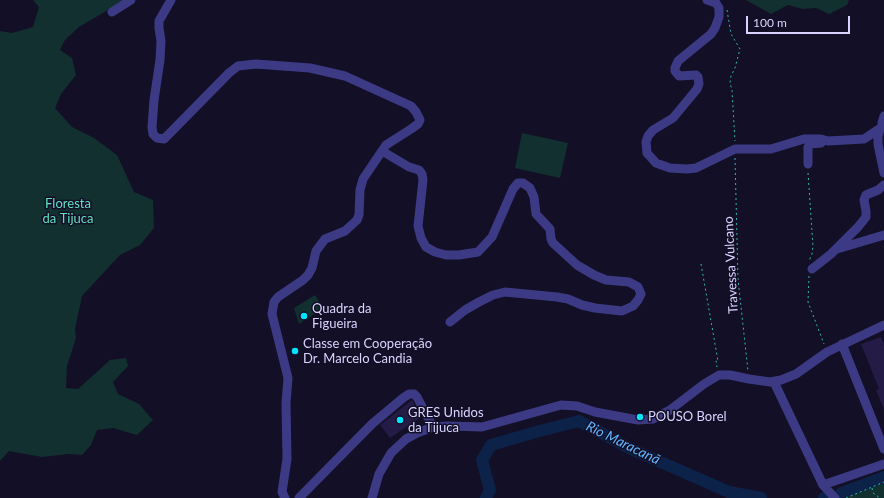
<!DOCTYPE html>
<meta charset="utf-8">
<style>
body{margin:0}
#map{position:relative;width:884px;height:498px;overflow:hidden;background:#130f26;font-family:Lato,sans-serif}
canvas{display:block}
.scale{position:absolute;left:746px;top:16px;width:104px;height:18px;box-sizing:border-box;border:2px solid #d9d4ff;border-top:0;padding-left:5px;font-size:12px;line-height:14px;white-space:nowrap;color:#d9d4ff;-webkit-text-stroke:3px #130f26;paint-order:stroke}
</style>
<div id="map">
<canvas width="884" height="498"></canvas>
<div class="scale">100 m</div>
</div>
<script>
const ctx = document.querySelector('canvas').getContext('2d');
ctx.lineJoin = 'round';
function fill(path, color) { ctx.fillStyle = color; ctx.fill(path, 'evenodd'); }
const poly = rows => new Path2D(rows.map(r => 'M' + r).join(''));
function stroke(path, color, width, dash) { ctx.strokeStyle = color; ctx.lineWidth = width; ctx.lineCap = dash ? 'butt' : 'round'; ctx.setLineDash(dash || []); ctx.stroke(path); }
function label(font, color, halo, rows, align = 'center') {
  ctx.font = font + ' Lato,sans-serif'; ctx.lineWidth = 3; ctx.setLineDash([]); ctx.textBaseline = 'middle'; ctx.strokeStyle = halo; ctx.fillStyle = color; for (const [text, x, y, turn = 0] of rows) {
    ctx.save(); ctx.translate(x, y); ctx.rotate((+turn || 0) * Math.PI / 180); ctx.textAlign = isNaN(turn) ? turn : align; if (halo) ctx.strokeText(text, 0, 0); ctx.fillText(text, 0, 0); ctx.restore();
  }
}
fill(poly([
 [33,0,125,0,79,27,65,40,60,50,72,58,76,75,61,94,55,108,72,127,94,138,117,155,134,192,153,200,154,228,140,245,120,255,82,296,75,329,76,338,67,366,66,388,78,389,110,360,126,358,128,366,113,382,118,394,139,404,153,420,137,435,113,428,97,430,91,445,82,455,68,454,42,457,9,451,0,461,0,31,12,33,33,27,39,7],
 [746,0,849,0,847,5,829,14,816,8,803,9,788,5,771,14],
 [522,133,568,143,560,178,515,168],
 [315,295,323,308,299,324,294,308],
 [884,481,884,498,844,498,842,496,874,486]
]), '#12302f');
stroke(poly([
 [841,493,884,477],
 [486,498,490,490,482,460,491,445,536,432,579,421,631,449,729,492,761,498],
 [824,498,825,498]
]), '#0c2248', 12);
fill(poly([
 [881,337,884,345,884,410,876,390,879,389,861,344],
 [412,400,421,417,390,438,380,425]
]), '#241b47');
stroke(poly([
 [727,10,731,34,740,49,735,68,731,76,730,83,732,90,735,141],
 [735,158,738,279,748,371],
 [808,173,813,246,812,254,809,261],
 [701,264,718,361,716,361,717,367],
 [809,276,808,302,824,344],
 [872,488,873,493,880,498],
 [846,498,884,482]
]), '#2fb8b0', 1, [2, 3]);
stroke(poly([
 [171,0,159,21,159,28,161,41,160,60,154,100,152,127,153,134,157,138,164,139,170,133,229,73,238,66,256,64,310,68,345,76,411,106,416,112,420,120,418,124,411,129,386,145,363,179,360,190,359,215,357,220,345,231,325,239,316,251,312,268,308,275,303,280,278,297,274,302,272,314,288,378,286,403,287,459,282,492,285,498],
 [707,0,716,3,719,8,719,17,715,28,711,34,678,61,675,68,675,71,679,76,696,75,698,77,699,84,697,89,673,118,653,130,648,136,646,142,647,153,656,163,670,168,687,169,696,168,735,149,771,149,804,139,821,139,828,141,864,139,882,127,882,123,884,116],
 [112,12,131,0],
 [880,129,878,136,878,144,884,173],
 [382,151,409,167,419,170,422,174,423,180,418,226,421,238,426,247,435,252,446,255,459,255,478,252,492,237,513,189,518,183,523,183,530,188,534,197,536,214,550,229,551,239,553,243,577,265,594,275,606,280,629,282,638,287,641,294,638,300,633,306,622,311,595,308,582,305,568,299,557,297,505,292,493,295,479,302,465,310,450,322],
 [808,164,808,147,810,144,821,143],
 [837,249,884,235],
 [812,269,831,254,858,227,866,217,866,211,864,200,866,195,878,190,884,185],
 [842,344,884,449],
 [774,382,823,485,835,498],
 [823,485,884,464],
 [299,498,372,424,403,398,409,394,414,394,417,397,433,427],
 [372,498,379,474,391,453,406,439,417,433,433,427,448,426,482,427,561,405,577,406,595,412,638,420,653,419,670,410,704,384,719,375,730,375,749,379,770,382,781,380,796,374,827,352,884,325]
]), '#3d3a85', 9);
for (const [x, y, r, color] of [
 [304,316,4,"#00e5ff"],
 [295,351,4,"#00e5ff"],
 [640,417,4,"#00e5ff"],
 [400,420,4,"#00e5ff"]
]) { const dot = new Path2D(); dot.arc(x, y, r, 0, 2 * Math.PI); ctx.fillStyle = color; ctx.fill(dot); stroke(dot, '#130f26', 1.5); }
label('13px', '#5fe0c0', '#130f26', [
 ["Floresta",68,204],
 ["da Tijuca",68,219]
]);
label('13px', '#d9d4ff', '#130f26', [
 ["Travessa Vulcano",731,265,-93]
]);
label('13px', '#d9d4ff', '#130f26', [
 ["Quadra da",312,309],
 ["Figueira",312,324],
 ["Classe em Cooperação",303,344],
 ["Dr. Marcelo Candia",303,359],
 ["GRES Unidos",408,413],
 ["da Tijuca",408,428],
 ["POUSO Borel",648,417]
], 'left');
label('italic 14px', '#62b6ff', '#130f26', [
 ["Rio Maracanã",623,443,26]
]);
</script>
